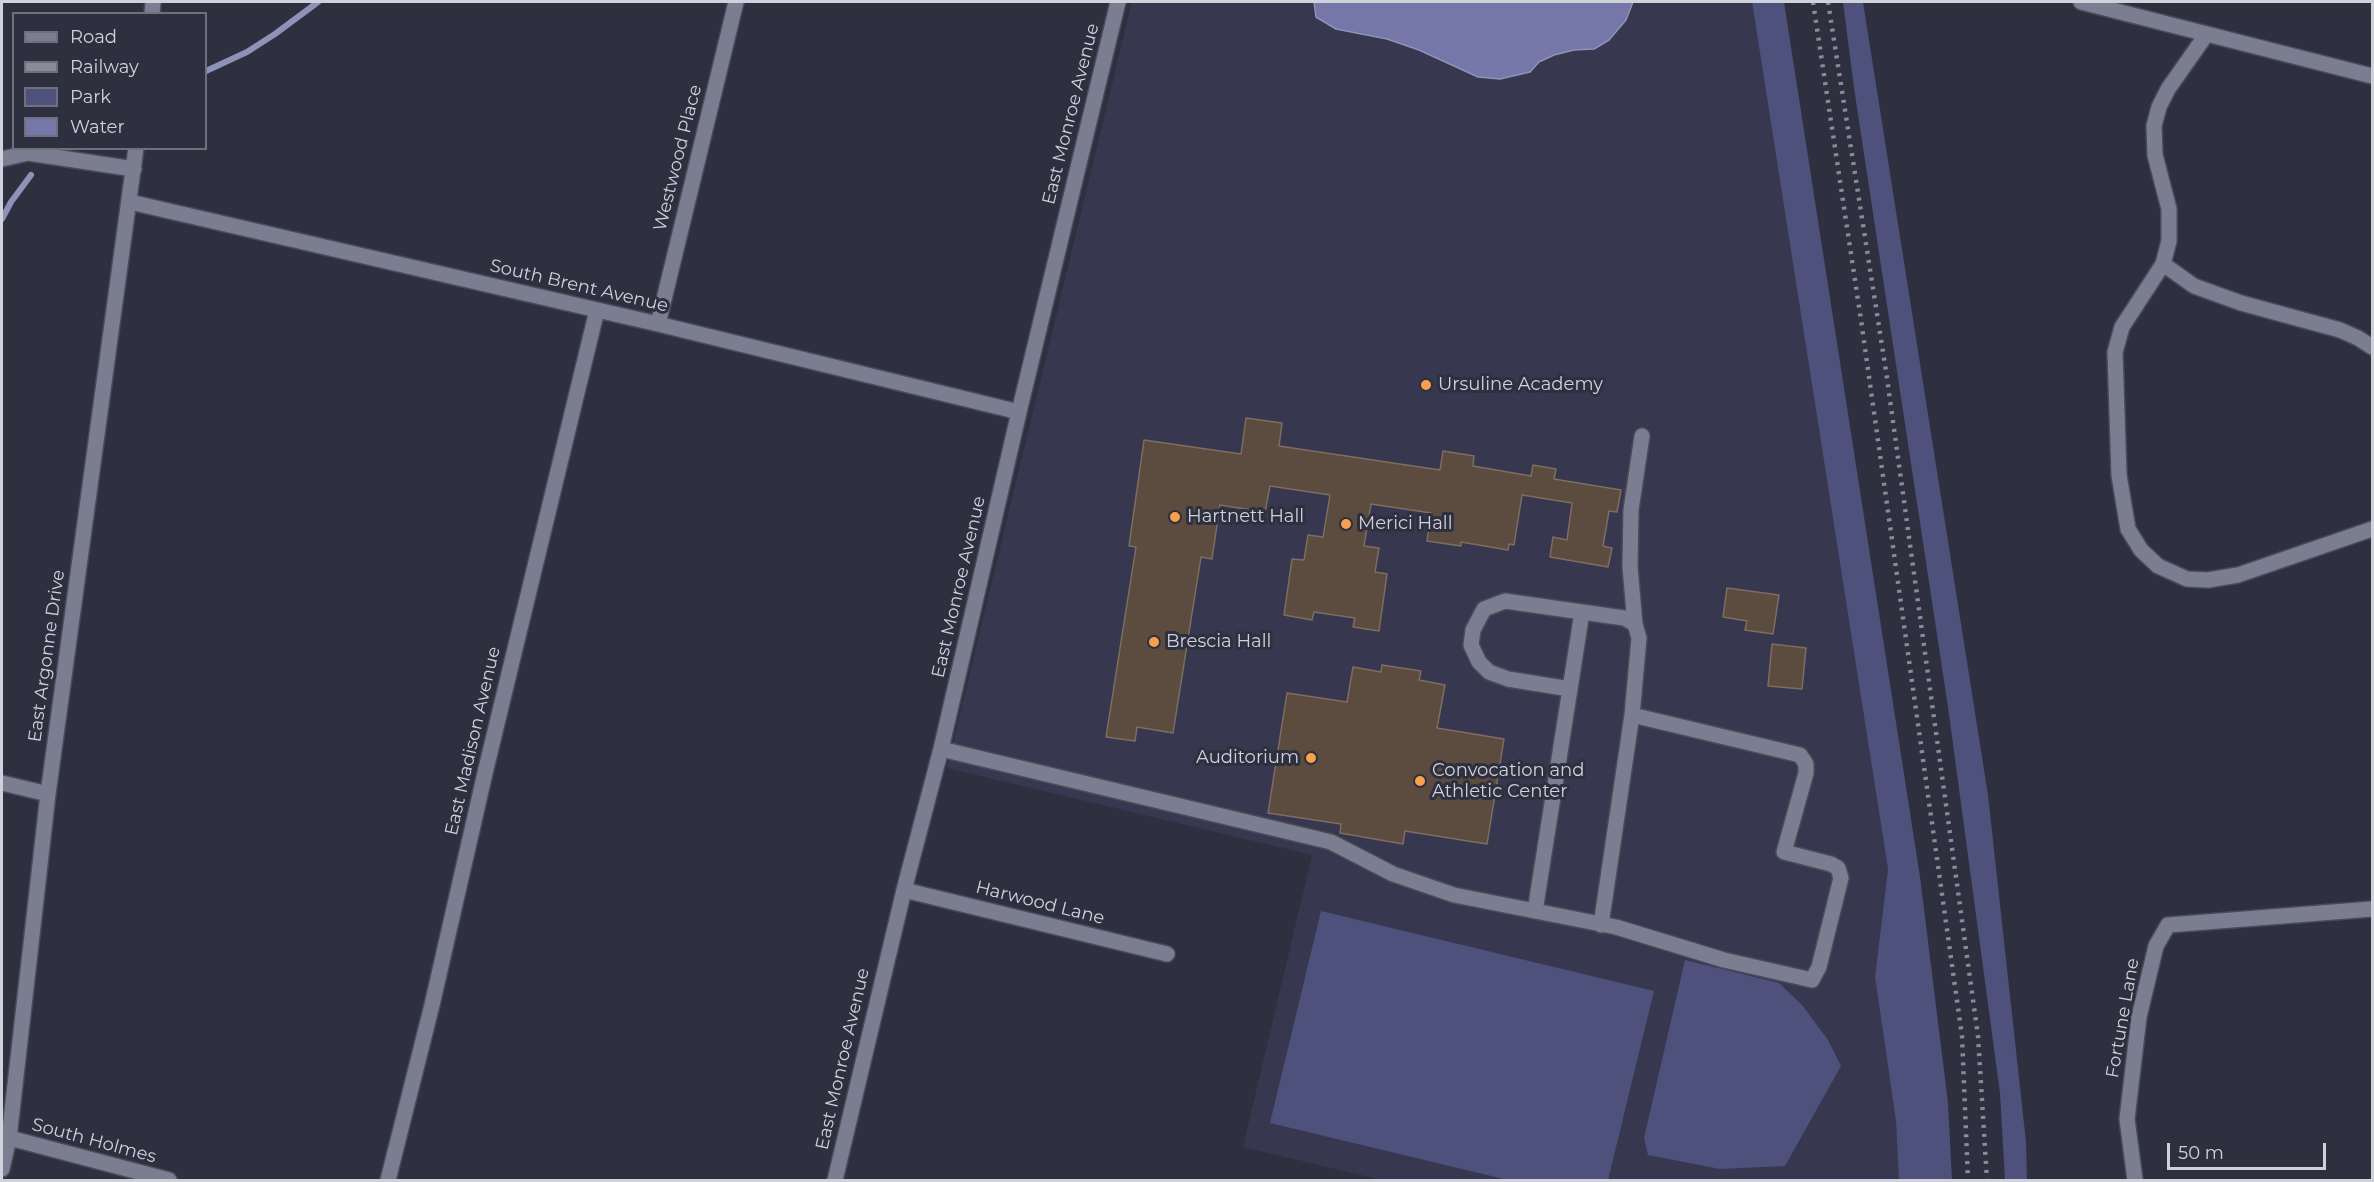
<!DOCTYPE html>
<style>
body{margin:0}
#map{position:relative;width:2374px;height:1182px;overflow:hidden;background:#2e3040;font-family:Montserrat,sans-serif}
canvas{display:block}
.frame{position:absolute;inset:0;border:3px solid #cfd1db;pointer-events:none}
.legend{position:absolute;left:12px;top:12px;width:195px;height:138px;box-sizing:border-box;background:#2e3040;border:2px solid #6e707e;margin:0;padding:8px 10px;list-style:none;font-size:18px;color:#cfd1db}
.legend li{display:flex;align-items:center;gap:12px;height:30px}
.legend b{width:30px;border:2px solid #6e707e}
.scale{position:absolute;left:2167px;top:1143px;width:159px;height:27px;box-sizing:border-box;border:3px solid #cfd1db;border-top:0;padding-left:8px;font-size:18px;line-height:21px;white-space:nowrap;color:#cfd1db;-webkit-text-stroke:4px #2e3040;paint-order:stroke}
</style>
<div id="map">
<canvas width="2374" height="1182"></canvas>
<div class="frame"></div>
<ul class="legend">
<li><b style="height:8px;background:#7b7d90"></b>Road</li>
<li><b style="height:8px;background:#898b97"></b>Railway</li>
<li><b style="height:16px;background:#4e517c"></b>Park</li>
<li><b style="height:16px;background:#7477a7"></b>Water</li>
</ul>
<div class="scale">50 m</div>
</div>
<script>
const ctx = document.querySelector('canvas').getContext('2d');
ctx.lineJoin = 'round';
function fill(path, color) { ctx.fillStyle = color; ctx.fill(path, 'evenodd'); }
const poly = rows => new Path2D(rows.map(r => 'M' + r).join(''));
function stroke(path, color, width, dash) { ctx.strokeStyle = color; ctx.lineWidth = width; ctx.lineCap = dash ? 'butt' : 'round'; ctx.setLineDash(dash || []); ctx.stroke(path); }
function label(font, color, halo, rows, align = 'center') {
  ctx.font = font + ' Montserrat,sans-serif'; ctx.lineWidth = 6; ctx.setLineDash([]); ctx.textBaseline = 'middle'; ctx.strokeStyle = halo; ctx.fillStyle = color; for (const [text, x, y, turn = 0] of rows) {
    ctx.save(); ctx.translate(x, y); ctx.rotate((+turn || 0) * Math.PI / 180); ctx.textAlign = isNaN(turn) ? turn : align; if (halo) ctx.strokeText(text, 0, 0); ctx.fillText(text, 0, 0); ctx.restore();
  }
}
fill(poly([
 [1132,2,1752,2,1888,869,1875,977,1896,1121,1899,1180,1382,1180,1243,1147,1312,855,947,768]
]), '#37384f');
fill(poly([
 [1752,2,1784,2,1920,877,1948,1103,1952,1180,1899,1180,1896,1121,1875,977,1888,869],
 [1843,2,1863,2,1988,795,2026,1142,2027,1180,2005,1180,2000,1093,1948,707,1854,88],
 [1321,911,1654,991,1608,1180,1508,1180,1270,1123],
 [1685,960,1779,983,1802,1005,1828,1040,1841,1066,1785,1166,1720,1169,1648,1155,1644,1138]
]), '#4e517c');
const water = poly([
 [1314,2,1633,2,1626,20,1609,40,1594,49,1574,50,1554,55,1539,62,1530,72,1500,79,1478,77,1419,50,1387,39,1336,29,1316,17,1314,2]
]);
fill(water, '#7477a7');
stroke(water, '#8f92b7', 1.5);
stroke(poly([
 [206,71,247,52,275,34,318,2],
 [2,219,11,202,31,175]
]), '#8f92b7', 6);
const building = poly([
 [1246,418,1282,423,1279,446,1440,470,1443,451,1474,456,1473,466,1531,476,1533,465,1556,469,1554,479,1621,490,1617,512,1609,511,1603,546,1612,548,1608,567,1550,557,1553,537,1567,540,1572,503,1522,495,1514,545,1509,544,1508,550,1461,542,1461,546,1427,541,1431,513,1371,504,1364,546,1379,548,1375,572,1387,574,1379,631,1353,627,1355,618,1314,612,1312,620,1284,615,1292,559,1304,560,1308,535,1323,537,1330,495,1270,486,1265,512,1220,505,1212,559,1201,557,1173,733,1137,727,1135,741,1106,737,1136,547,1129,546,1144,440,1241,454,1246,418],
 [1727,588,1779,595,1773,634,1745,630,1747,621,1723,617,1727,588],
 [1772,644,1806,648,1802,689,1768,686,1772,644],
 [1382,665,1421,671,1419,680,1445,685,1437,728,1504,739,1487,844,1405,831,1403,844,1340,833,1341,824,1268,813,1287,693,1347,702,1353,667,1381,672,1382,665]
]);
fill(building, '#5c4c3f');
stroke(building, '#7e6d60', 1.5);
const minor = poly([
 [2081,2,2372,76],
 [152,14,153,2],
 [2206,35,2168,89,2159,107,2154,126,2155,155,2169,209,2169,241,2163,264,2122,327,2115,352,2119,475,2128,529,2141,550,2158,566,2187,579,2208,580,2238,575,2372,529],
 [2,159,28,153,134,169],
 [130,202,658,324,1019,412],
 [2163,264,2194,286,2241,303,2340,330,2358,338,2372,347],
 [658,324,736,2],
 [1635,624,1630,567,1631,510,1642,436],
 [1570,689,1582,612],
 [941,749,1331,842,1393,874,1454,895,1616,927,1724,960,1812,980,1819,967,1841,878,1838,868,1831,864,1784,852,1806,773,1806,764,1800,755,1632,715,1639,638,1635,624,1624,618,1505,601,1484,609,1473,630,1471,645,1479,662,1489,672,1508,679,1570,689,1535,911],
 [2,783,48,794],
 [904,890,1167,954],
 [1601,925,1632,715],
 [2,1136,169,1180],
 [2,1169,9,1138,48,794,136,148],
 [388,1180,432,1005,485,773,597,310],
 [835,1180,904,890,941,749,1019,412,1118,2],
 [2135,1180,2127,1119,2139,1017,2156,946,2168,925,2372,909]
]);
stroke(minor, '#4a4b59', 18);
stroke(minor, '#7b7d90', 15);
stroke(poly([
 [1813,2,1861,320,1962,1036,1968,1180],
 [1828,2,1886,371,1978,1036,1987,1180]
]), '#898b97', 4.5, [3, 6]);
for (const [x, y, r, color] of [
 [1426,385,6,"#f9a04d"],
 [1175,517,6,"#f9a04d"],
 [1346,524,6,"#f9a04d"],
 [1154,642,6,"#f9a04d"],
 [1311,758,6,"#f9a04d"],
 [1420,781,6,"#f9a04d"]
]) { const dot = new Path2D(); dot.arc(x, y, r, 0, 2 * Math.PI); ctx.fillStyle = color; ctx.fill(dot); stroke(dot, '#2e3040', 2); }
label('18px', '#cfd1db', '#2e3040', [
 ["East Monroe Avenue",1071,114,-76],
 ["Westwood Place",678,158,-76],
 ["South Brent Avenue",579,286,13],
 ["East Monroe Avenue",959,587,-77],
 ["East Argonne Drive",47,656,-82],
 ["East Madison Avenue",473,741,-77],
 ["Harwood Lane",1040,903,14],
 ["Fortune Lane",2123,1018,-80],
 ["East Monroe Avenue",843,1059,-77],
 ["South Holmes",94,1141,15]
]);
label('18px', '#cfd1db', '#2e3040', [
 ["Ursuline Academy",1438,385],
 ["Hartnett Hall",1187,517],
 ["Merici Hall",1358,524],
 ["Brescia Hall",1166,642],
 ["Auditorium",1299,758,"right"],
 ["Convocation and",1432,771],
 ["Athletic Center",1432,792]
], 'left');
</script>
